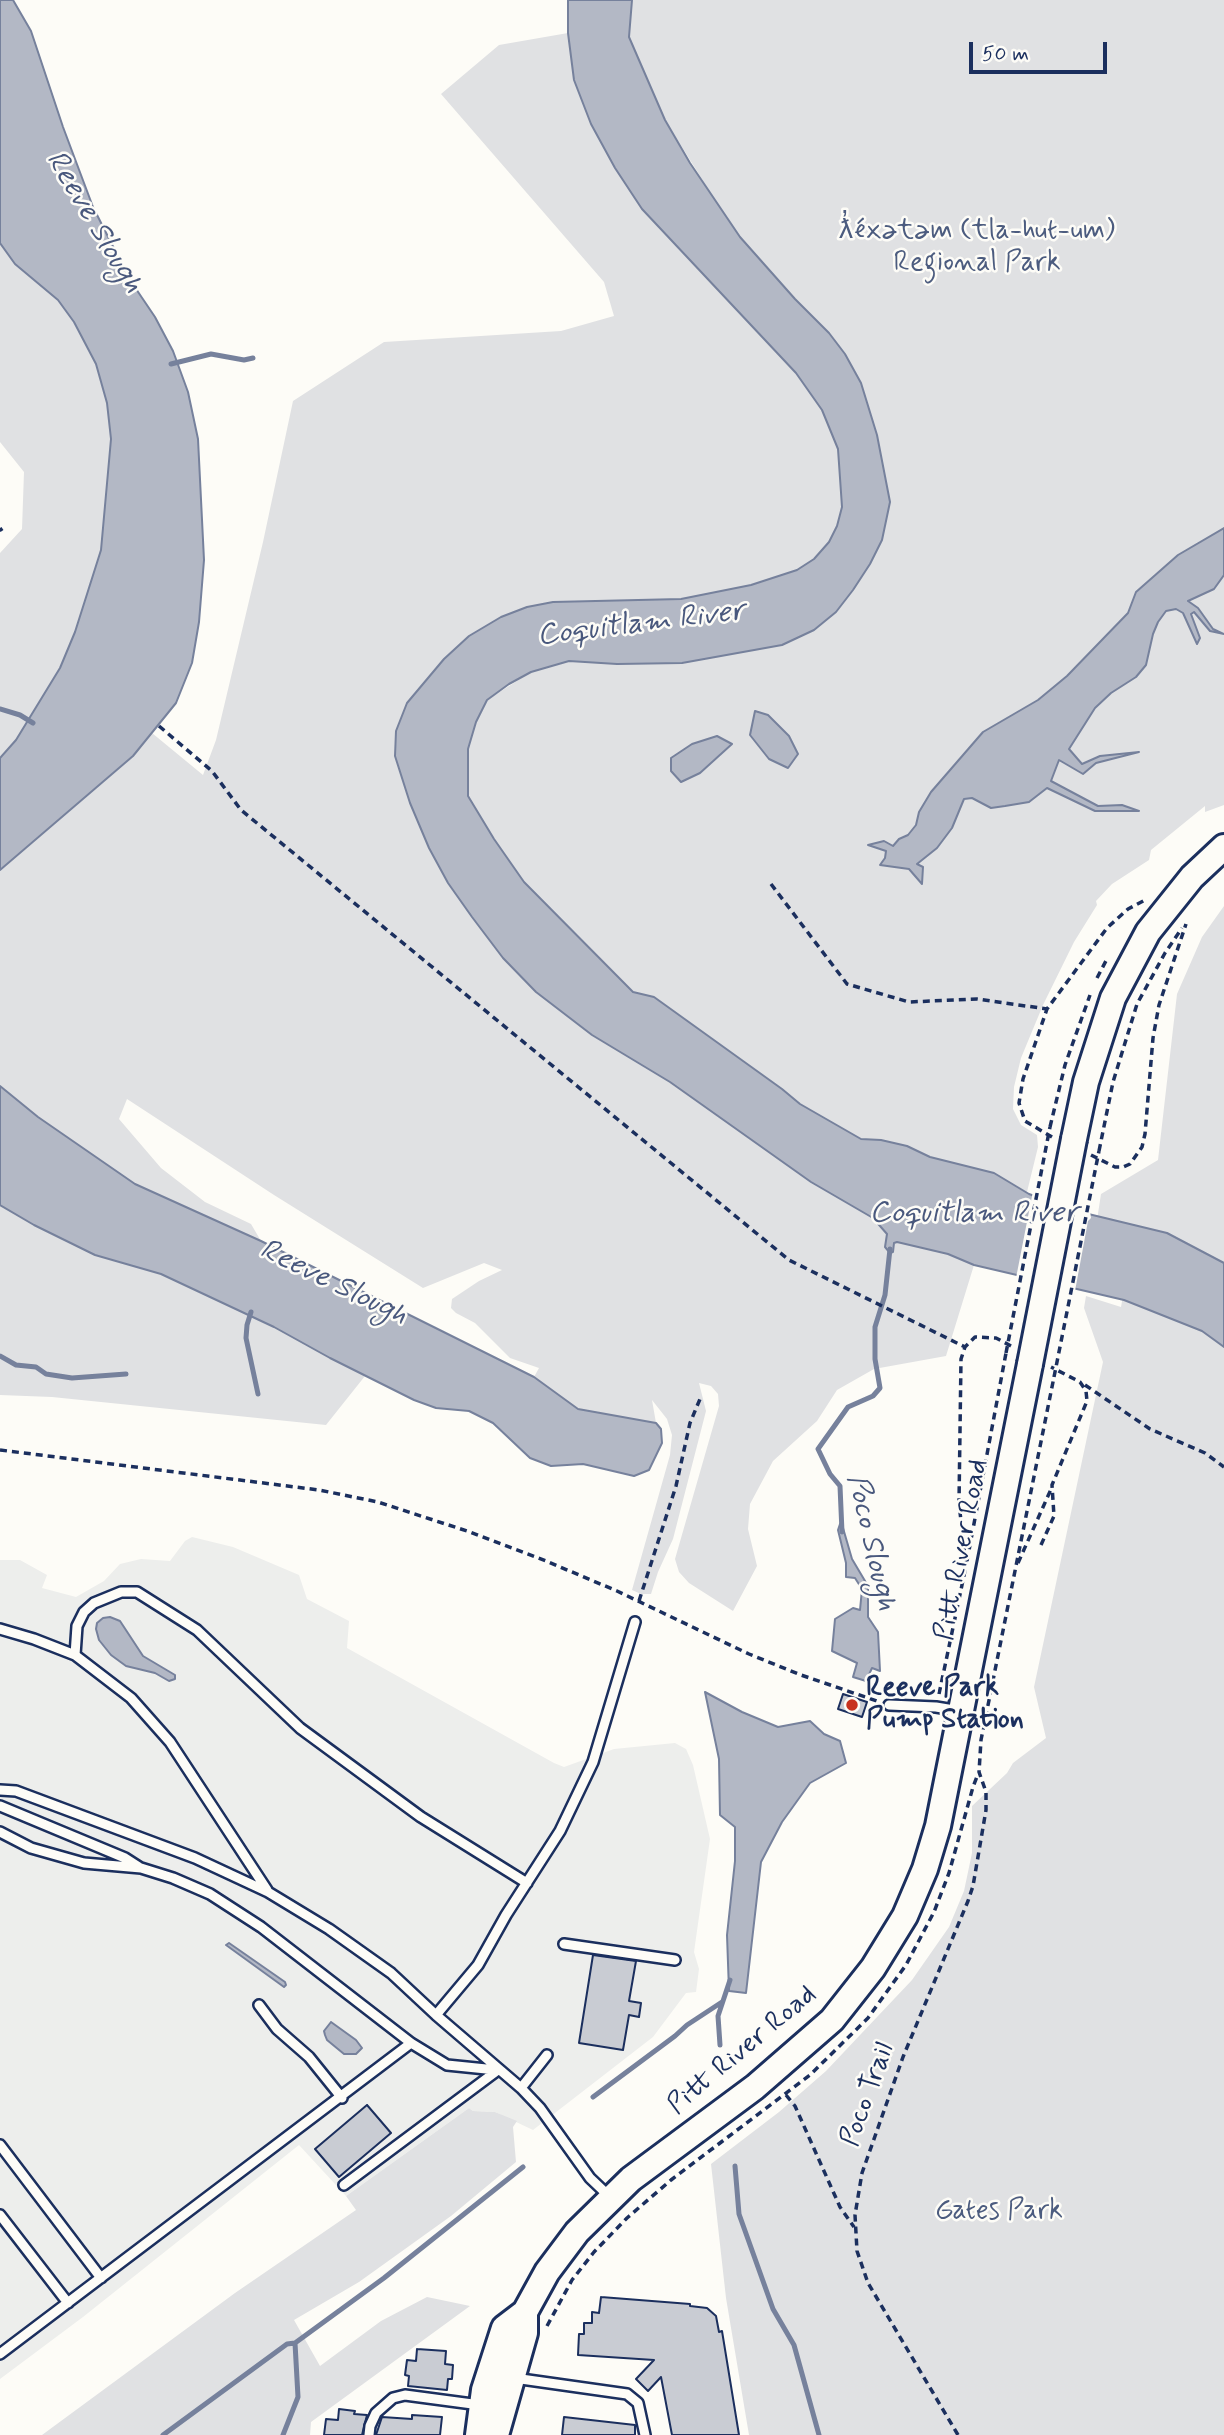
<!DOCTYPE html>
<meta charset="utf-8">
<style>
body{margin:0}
#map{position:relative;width:1224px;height:2435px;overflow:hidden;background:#fdfcf7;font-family:Mynerve,sans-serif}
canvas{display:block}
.scale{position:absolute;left:969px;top:42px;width:138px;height:32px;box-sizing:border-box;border:4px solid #1b2f5e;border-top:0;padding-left:9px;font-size:21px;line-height:24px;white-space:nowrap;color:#1b2f5e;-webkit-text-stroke:5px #fdfcf7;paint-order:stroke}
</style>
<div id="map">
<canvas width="1224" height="2435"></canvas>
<div class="scale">50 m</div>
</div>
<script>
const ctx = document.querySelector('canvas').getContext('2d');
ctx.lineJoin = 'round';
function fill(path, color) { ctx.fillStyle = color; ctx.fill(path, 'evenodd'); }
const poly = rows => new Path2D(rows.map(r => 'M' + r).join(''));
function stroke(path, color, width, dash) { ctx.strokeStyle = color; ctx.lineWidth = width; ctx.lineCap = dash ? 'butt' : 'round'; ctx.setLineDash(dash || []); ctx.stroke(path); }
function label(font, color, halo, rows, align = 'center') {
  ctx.font = font + ' Mynerve,sans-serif'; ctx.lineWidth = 5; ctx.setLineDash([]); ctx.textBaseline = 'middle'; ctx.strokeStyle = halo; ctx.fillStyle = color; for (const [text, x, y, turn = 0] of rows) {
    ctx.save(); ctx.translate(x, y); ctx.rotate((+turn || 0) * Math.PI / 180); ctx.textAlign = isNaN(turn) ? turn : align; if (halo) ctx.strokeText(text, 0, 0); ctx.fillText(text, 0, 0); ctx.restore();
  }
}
fill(poly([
 [192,1537,233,1547,299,1575,307,1599,349,1621,347,1648,554,1763,564,1767,614,1749,675,1743,686,1749,693,1765,710,1839,694,1952,699,1969,696,1992,686,1993,653,2037,533,2130,495,2112,473,2111,469,2108,346,2196,299,2145,83,2317,0,2379,0,1560,20,1560,47,1575,42,1588,76,1597,104,1581,120,1564,141,1559,170,1561,185,1541]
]), '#edeeec');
fill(poly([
 [632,0,1224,0,1224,805,1205,812,1205,806,1151,850,1149,860,1112,884,1096,901,1097,905,1074,942,1043,1005,1021,1058,1014,1087,1013,1109,1021,1125,1037,1135,1038,1147,1027,1192,994,1173,968,1166,957,1230,848,1132,800,1104,782,1089,654,997,633,992,524,882,494,839,468,796,468,749,476,722,487,700,531,672,552,664,569,661,617,664,682,663,782,645,814,630,836,612,829,542,814,559,797,570,751,585,681,599,619,600,469,636,444,659,407,703,396,731,395,756,410,803,429,848,448,883,472,917,503,958,536,992,592,1035,670,1082,811,1182,873,1218,887,1235,885,1247,897,1242,948,1254,974,1265,946,1356,874,1369,837,1390,817,1421,773,1461,750,1504,748,1529,757,1566,733,1611,689,1583,679,1572,675,1559,719,1406,718,1394,711,1386,699,1383,706,1411,673,1539,658,1572,651,1594,641,1594,632,1590,670,1455,672,1435,667,1419,652,1400,656,1423,578,1409,534,1377,539,1368,510,1358,475,1323,456,1313,451,1308,452,1299,479,1281,502,1270,484,1263,423,1288,274,1195,127,1099,119,1119,161,1168,205,1202,251,1224,261,1241,135,1184,38,1117,0,1086,0,870,133,756,152,733,203,775,216,740,263,542,293,401,384,342,561,331,614,316,604,282,441,94,499,45,568,33,574,80,615,168,642,209,732,304,725,216,665,120,646,77,629,37],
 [0,243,15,264,58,300,74,322,96,364,107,403,111,439,101,550,75,632,60,668,16,740,0,758,0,553,22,529,24,472,0,442],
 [1224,906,1224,2435,749,2435,726,2298,711,2164,779,2112,826,2071,912,1980,949,1927,964,1891,972,1853,972,1806,1007,1773,1013,1763,1046,1738,1034,1687,1103,1362,1084,1308,1086,1296,1121,1307,1133,1239,1097,1220,1101,1194,1158,1160,1177,994,1202,937],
 [0,1205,34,1225,95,1255,161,1274,274,1327,365,1376,326,1425,52,1397,0,1395],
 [469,2108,473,2111,495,2112,517,2121,513,2127,516,2162,451,2216,359,2282,294,2320,320,2366,381,2321,427,2297,470,2306,311,2422,310,2435,42,2435,235,2293,356,2210,346,2196]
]), '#e0e1e3');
const water = poly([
 [0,0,13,0,31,31,63,127,93,207,130,280,155,317,173,351,188,392,198,439,204,560,199,622,192,663,176,703,133,756,0,870,0,758,16,740,60,668,75,632,101,550,111,439,107,403,96,364,74,322,58,300,15,264,0,243,0,0],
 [568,0,632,0,629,37,665,120,690,163,740,237,795,299,829,333,845,354,861,383,877,435,890,502,882,540,870,564,853,590,836,612,814,630,782,645,682,663,617,664,569,661,531,672,509,684,487,700,476,722,468,749,468,796,494,839,524,882,633,992,654,997,782,1089,800,1104,861,1139,881,1140,907,1146,930,1157,994,1173,1029,1194,1076,1211,1167,1233,1224,1263,1224,1347,1202,1331,1124,1300,974,1265,948,1254,897,1242,894,1243,893,1252,890,1253,885,1247,887,1234,873,1218,811,1182,670,1082,592,1035,536,992,503,958,472,917,448,883,429,848,410,803,395,756,396,731,407,703,444,659,469,636,501,617,527,607,553,602,681,599,751,585,797,570,814,559,829,542,837,526,842,507,838,449,822,410,796,373,642,209,615,168,591,124,574,80,568,33,568,0],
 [1224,528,1224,575,1214,589,1188,601,1198,608,1213,629,1224,634,1210,631,1194,612,1191,614,1200,638,1197,644,1183,613,1176,609,1166,611,1158,622,1153,634,1146,665,1136,677,1111,693,1095,708,1069,749,1082,764,1100,756,1139,752,1096,763,1083,774,1059,760,1051,781,1098,806,1122,805,1139,811,1095,811,1047,788,1029,802,1005,806,991,808,972,798,964,799,952,828,937,848,917,864,923,867,922,884,909,869,880,865,885,858,886,851,868,845,884,841,893,846,899,839,908,835,916,825,919,812,931,792,983,732,1038,700,1067,676,1128,613,1136,592,1178,555,1224,528],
 [755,711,768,715,789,736,798,754,788,768,769,759,750,735,755,711],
 [717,736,732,744,700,773,681,782,671,771,671,758,692,744,717,736],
 [0,1086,38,1117,135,1184,261,1241,534,1377,578,1409,656,1423,661,1429,662,1443,649,1470,634,1476,583,1464,551,1466,530,1458,493,1423,469,1411,436,1408,414,1400,330,1358,274,1327,161,1274,95,1255,34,1225,0,1205,0,1086],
 [840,1524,843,1528,852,1559,868,1586,868,1617,878,1632,880,1671,872,1668,866,1681,853,1677,857,1663,832,1651,835,1619,853,1608,860,1610,862,1589,855,1578,846,1577,846,1563,838,1530,840,1524],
 [110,1617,120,1621,143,1656,175,1675,175,1679,169,1681,155,1673,126,1666,111,1655,99,1640,96,1629,97,1623,103,1618,110,1617],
 [705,1692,742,1712,778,1727,810,1721,824,1734,840,1741,846,1763,810,1783,782,1822,761,1862,746,1993,729,1991,727,1935,735,1861,735,1827,720,1815,719,1759,705,1692],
 [229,1943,285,1982,286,1985,284,1987,226,1945,229,1943],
 [331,2022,356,2040,362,2048,356,2054,344,2054,327,2040,325,2035,324,2031,331,2022]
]);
fill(water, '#b3b8c5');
stroke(water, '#76819c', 2);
fill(poly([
 [1033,1191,1090,1211,1091,1218,1088,1221,1075,1291,1016,1278]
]), '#fdfcf7');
stroke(poly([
 [171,364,211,354,244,360,253,358],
 [0,709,20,715,33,723],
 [251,1312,247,1325,246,1338,258,1394],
 [0,1356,16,1365,36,1367,46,1374,72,1378,126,1374],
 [842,1532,840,1486,830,1474,818,1449,848,1407,873,1396,880,1388,875,1359,875,1327,885,1295,890,1249],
 [720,2045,718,2016,730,1980],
 [593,2097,675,2036,687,2025,722,2002],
 [735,2166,739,2214,773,2309,794,2345,819,2435],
 [163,2435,287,2344,295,2343],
 [283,2435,298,2397,295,2343,384,2278,523,2167]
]), '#76819c', 5);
const building = poly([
 [843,1694,867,1702,862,1717,838,1709,843,1694],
 [593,1955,636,1961,629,2001,641,2003,639,2017,629,2015,623,2050,579,2043,593,1955],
 [367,2105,391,2133,339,2177,315,2149,367,2105],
 [601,2297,690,2304,690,2306,707,2308,716,2316,719,2332,722,2331,739,2435,672,2435,661,2377,648,2391,636,2379,654,2360,578,2355,579,2334,584,2334,584,2323,592,2323,592,2312,599,2313,601,2297],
 [417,2349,446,2351,445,2364,453,2365,452,2379,448,2379,447,2390,408,2386,409,2376,405,2375,407,2360,416,2361,417,2349],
 [339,2409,355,2411,354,2414,367,2415,362,2435,324,2435,326,2419,338,2420,339,2409],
 [412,2415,442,2417,440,2435,376,2435,382,2417,412,2419,412,2415],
 [564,2417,635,2425,635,2435,562,2435,564,2417]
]);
fill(building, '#c9ccd3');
stroke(building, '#1b2f5e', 2);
const lane = poly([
 [0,1629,34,1639,75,1655,131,1698,170,1742,267,1890],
 [75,1655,77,1626,84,1612,94,1603,121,1592,137,1592,197,1630,300,1728,421,1817,527,1883],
 [889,1705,936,1707,960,1711],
 [0,1790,16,1791,195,1858,268,1892,329,1929,391,1973,436,2015,521,2088,540,2108,590,2178,611,2198],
 [0,1806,125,1858,139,1867],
 [0,1832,31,1848,84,1863,141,1868,173,1878,210,1894,261,1927,411,2043,447,2065,496,2070],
 [564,1944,675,1960],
 [259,2005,277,2029,309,2057,342,2098],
 [436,2015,478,1965,506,1915,560,1831,593,1762,635,1622],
 [521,2088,547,2055],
 [0,2145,101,2278],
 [344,2185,498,2070],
 [0,2215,68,2303],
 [0,2354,411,2043],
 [514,2378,627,2394,638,2403,645,2435],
 [369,2435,370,2426,376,2413,393,2398,405,2395,480,2405]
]);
const secondary = poly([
 [1074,1139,1086,1082,1113,998,1148,932,1192,877,1224,847],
 [478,2435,484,2390,504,2328,525,2312,547,2272,577,2232,631,2179,755,2087,832,2020,873,1968,905,1916,925,1869,938,1826,1030,1364],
 [496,2435,525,2333,525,2312]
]);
stroke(lane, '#1b2f5e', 14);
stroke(secondary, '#1b2f5e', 30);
stroke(poly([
 [0,528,2,531],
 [159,726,212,771,241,810,789,1260,965,1347],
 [771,884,847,984,909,1002,977,999,1047,1009],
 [1097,978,1108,957],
 [1050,1127,1065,1065,1090,995],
 [1052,1137,1025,1121,1019,1103,1023,1079,1047,1009,1107,928,1128,909,1147,899],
 [1099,1151,1113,1082,1137,1004,1165,953,1182,928],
 [1091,1155,1115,1167,1123,1167,1130,1164,1142,1147,1145,1134,1153,1038,1159,1005,1186,924],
 [1085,1385,1150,1429,1205,1453,1224,1467],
 [0,1450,319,1490,378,1502,470,1532,546,1561,617,1591,749,1654,801,1675,877,1701],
 [1041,1545,1054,1516,1052,1485,1087,1401,1086,1391,1080,1382,1051,1367],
 [967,1561,1006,1353],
 [1018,1563,1052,1487],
 [639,1601,676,1486,690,1423,700,1399],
 [939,1694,966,1566,959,1503,961,1359,965,1347,975,1337,996,1338,1013,1347],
 [786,2095,795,2106,840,2207,854,2227],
 [547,2326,572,2280,594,2252,627,2218,671,2180,810,2075,868,2018,906,1965,934,1912,949,1873,973,1787,978,1774],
 [958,2435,868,2283,857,2251,855,2215,862,2173,903,2057,968,1901,973,1886,986,1810,986,1792,979,1772,981,1740,1054,1377]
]), '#1b2f5e', 3.5, [7, 5]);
stroke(lane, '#fdfcf7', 9);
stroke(secondary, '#fdfcf7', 24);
const secondaryBridge = poly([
 [1030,1364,1074,1139]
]);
stroke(secondaryBridge, '#1b2f5e', 30, []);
stroke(poly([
 [1006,1353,1050,1127],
 [1054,1377,1099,1151]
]), '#1b2f5e', 3.5, [7, 5]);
stroke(secondaryBridge, '#fdfcf7', 24);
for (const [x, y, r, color] of [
 [852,1705,7,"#c8321e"]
]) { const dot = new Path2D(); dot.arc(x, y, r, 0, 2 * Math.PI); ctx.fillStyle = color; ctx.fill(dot); stroke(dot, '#fdfcf7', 2.5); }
label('28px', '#4c5c7f', '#fdfcf7', [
 ["ƛ̓éxətəm (tla-hut-um)",977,232],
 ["Regional Park",977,264],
 ["Gates Park",999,2212]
]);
label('28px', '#1b2f5e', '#fdfcf7', [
 ["Pitt River Road",963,1550,-79],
 ["Pitt River Road",743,2051,-40],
 ["Poco Trail",869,2095,-70]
]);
label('bold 28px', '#1b2f5e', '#fdfcf7', [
 ["Reeve Park",866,1689],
 ["Pump Station",866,1721]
], 'left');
label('italic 30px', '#49587d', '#fdfcf7', [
 ["Reeve Slough",93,223,59],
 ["Coquitlam River",641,625,-7],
 ["Coquitlam River",974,1215],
 ["Reeve Slough",333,1284,26],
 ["Poco Slough",870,1543,77]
]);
</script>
